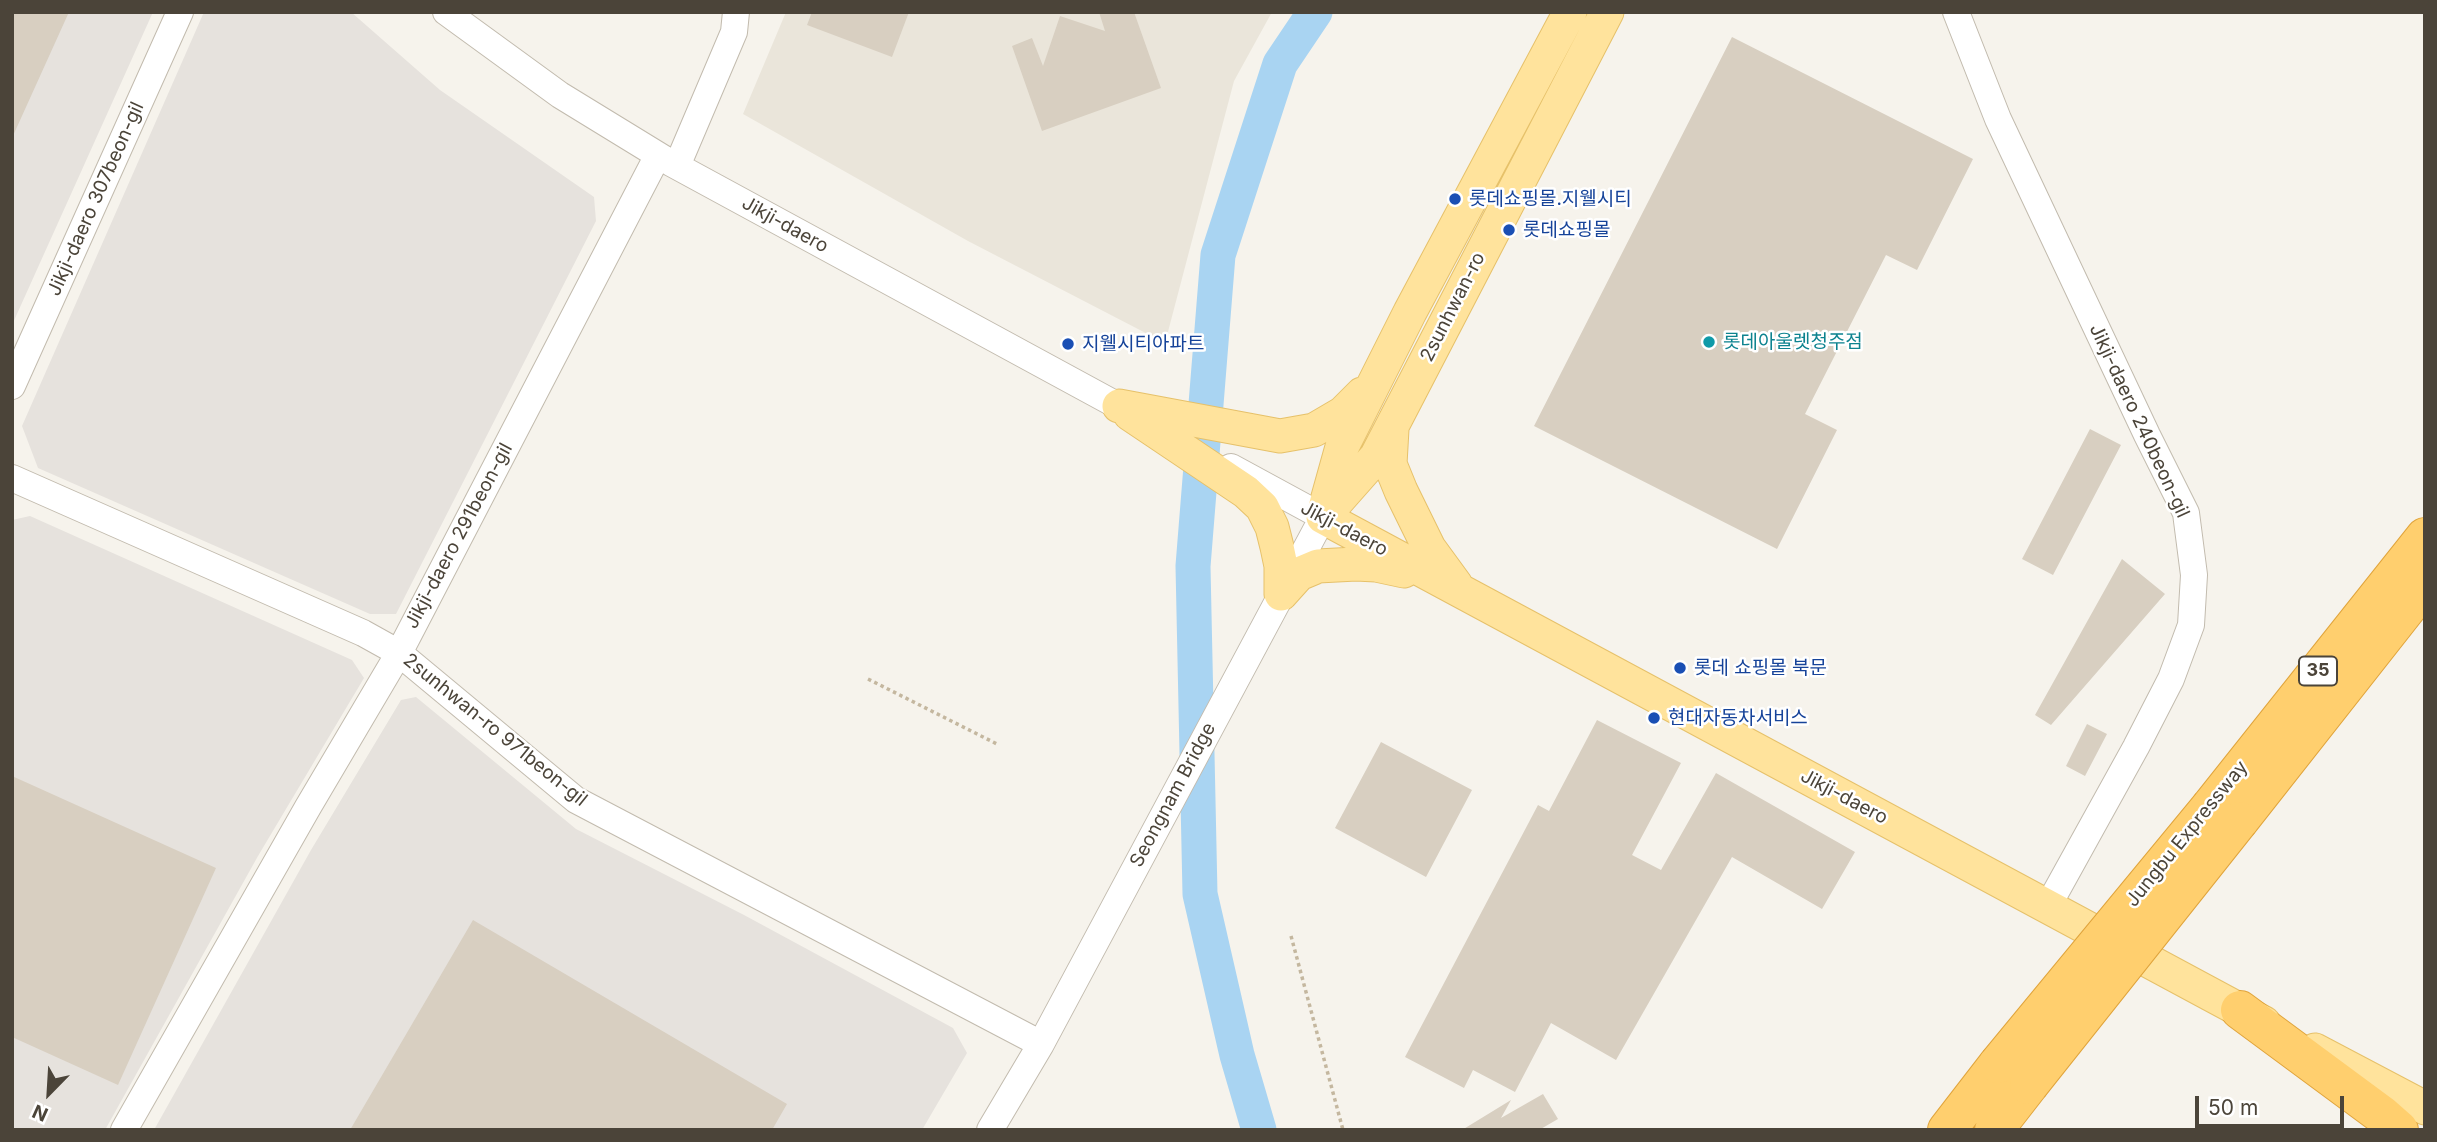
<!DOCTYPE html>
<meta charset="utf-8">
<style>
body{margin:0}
#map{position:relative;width:2437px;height:1142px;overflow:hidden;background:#f6f3ec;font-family:Inter,sans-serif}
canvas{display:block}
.frame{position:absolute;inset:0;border:14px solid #4b4439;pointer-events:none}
.north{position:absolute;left:14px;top:1058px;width:70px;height:70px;-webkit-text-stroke:5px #fff;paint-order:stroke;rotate:204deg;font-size:19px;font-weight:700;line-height:28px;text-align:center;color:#4b4439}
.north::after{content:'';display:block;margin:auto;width:24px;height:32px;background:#4b4439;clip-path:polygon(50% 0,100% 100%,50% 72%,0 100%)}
.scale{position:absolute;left:2195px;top:1096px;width:149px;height:32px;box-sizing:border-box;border:4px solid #4b4439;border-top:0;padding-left:9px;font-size:21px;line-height:24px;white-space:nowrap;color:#4b4439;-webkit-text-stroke:5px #fff;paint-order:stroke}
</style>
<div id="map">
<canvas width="2437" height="1142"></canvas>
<div class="frame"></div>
<div class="north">N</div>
<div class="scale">50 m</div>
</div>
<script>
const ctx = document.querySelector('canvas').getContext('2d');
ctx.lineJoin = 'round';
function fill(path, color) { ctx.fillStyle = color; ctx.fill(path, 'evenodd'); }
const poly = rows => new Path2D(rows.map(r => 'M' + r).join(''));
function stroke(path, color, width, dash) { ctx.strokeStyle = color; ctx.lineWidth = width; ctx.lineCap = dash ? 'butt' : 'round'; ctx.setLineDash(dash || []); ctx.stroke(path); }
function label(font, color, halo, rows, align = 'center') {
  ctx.font = font + ' Inter,"Noto Sans KR",sans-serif'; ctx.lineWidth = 5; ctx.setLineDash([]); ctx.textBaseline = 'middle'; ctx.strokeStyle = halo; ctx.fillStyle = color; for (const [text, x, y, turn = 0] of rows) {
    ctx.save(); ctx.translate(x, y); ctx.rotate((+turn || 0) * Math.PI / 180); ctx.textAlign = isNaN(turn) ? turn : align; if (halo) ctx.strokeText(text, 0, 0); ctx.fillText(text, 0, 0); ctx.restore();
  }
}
fill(poly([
 [786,12,1272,12,1234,81,1165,343,968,241,743,114]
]), '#eae5da');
fill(poly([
 [12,12,153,12,12,325],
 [204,12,351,12,440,90,594,197,596,221,396,614,370,614,38,468,22,426],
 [30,516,352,660,364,678,258,856,105,1130,12,1130,12,520],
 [416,697,576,829,744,915,953,1028,967,1053,922,1130,154,1130,311,850,401,700]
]), '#e6e2dd');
stroke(poly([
 [1259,1130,1237,1055,1200,894,1193,566,1218,255,1280,64,1315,12]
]), '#a9d4f2', 35);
fill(poly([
 [12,12,69,12,12,138],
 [812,12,909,12,892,57,807,25],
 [1099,12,1134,12,1161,88,1042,131,1012,46,1032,38,1043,66,1060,16,1105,31],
 [1732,37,1973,159,1917,270,1886,255,1805,414,1837,430,1777,549,1534,426],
 [2090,429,2121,445,2053,575,2022,559],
 [2122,559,2165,594,2051,725,2035,715],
 [1597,720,1681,763,1632,855,1661,870,1716,773,1855,852,1822,909,1732,857,1616,1060,1551,1023,1515,1092,1473,1070,1464,1088,1405,1057,1538,805,1549,811],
 [2087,724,2107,734,2085,776,2066,766],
 [1381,742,1472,790,1426,877,1335,828],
 [12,776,216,868,118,1085,12,1037],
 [473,920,787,1104,772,1130,350,1130],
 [1543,1094,1558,1119,1539,1130,1462,1130,1511,1100,1501,1118]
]), '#d8cfc1');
const minor = poly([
 [446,12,560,95,671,163,1135,415],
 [1956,12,1998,119,2147,435,2186,513,2194,575,2191,625,2171,679,2136,747,2048,906],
 [677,166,734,32,736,12],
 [12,386,180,12],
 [12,478,363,633,399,653,576,800,1041,1044],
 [124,1130,308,807,399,653,658,155],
 [990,1130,1041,1044,1323,517,1231,467]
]);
const major = poly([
 [1119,406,1280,436,1314,430,1343,413,1362,394],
 [1130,414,1246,492,1262,507,1272,527,1277,547,1281,566,1281,594],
 [1392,429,1390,464,1401,491,1429,548,1456,585],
 [1325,508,1342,447,1410,312,1570,12],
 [1323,517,2264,1023],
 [1323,517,1376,457,1607,12],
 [1281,594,1299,574,1318,566,1356,564,1376,565,1404,571],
 [2315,1050,2425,1108]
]);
const highway = poly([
 [2211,806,2425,537],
 [2239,821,2425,585],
 [2240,1010,2382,1115,2399,1130],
 [1947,1130,1998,1064],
 [1994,1130,2029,1085]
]);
stroke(minor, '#c2bbae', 28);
stroke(major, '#e6c16a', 35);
stroke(highway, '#e0a43c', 40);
stroke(poly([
 [868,679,997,744],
 [1291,936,1343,1130]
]), '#c4b79f', 3.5, [3.5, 3.5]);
stroke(minor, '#fff', 26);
stroke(major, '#ffe39c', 33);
stroke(highway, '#ffcf6e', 38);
const highwayBridge = poly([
 [1998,1064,2211,806],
 [2029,1085,2239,821]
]);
stroke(highwayBridge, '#e0a43c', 40, []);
stroke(highwayBridge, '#ffcf6e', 38);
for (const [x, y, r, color] of [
 [1455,199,7,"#1a4fb4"],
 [1509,230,7,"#1a4fb4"],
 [1709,342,7,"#0f9aa8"],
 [1068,344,7,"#1a4fb4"],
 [1680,668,7,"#1a4fb4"],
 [1654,718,7,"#1a4fb4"]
]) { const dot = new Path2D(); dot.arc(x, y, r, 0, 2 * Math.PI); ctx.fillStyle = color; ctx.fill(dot); stroke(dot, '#fff', 2.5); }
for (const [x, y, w] of [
 [2318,671,38]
]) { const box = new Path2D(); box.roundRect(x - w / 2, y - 14.5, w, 29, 5); ctx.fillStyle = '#fff'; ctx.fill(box); stroke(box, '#4b4439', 2); }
label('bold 18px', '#4b4439', null, [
 ["35",2318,671]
]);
label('19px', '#4b4439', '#fff', [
 ["Jikji-daero 307beon-gil",96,199,-66],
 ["Jikji-daero",785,225,29],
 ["2sunhwan-ro",1453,307,-63],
 ["Jikji-daero 240beon-gil",2139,421,65],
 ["Jikji-daero",1344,529,28],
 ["Jikji-daero 291beon-gil",459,536,-62],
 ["2sunhwan-ro 971beon-gil",495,730,39],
 ["Seongnam Bridge",1173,795,-62],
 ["Jikji-daero",1844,797,28],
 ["Jungbu Expressway",2187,834,-51]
]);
label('19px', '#164399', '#fff', [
 ["롯데쇼핑몰.지웰시티",1469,199],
 ["롯데쇼핑몰",1523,230],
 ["지웰시티아파트",1082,344],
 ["롯데 쇼핑몰 북문",1694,668],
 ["현대자동차서비스",1668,718]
], 'left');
label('19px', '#0d838f', '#fff', [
 ["롯데아울렛청주점",1723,342]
], 'left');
</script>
